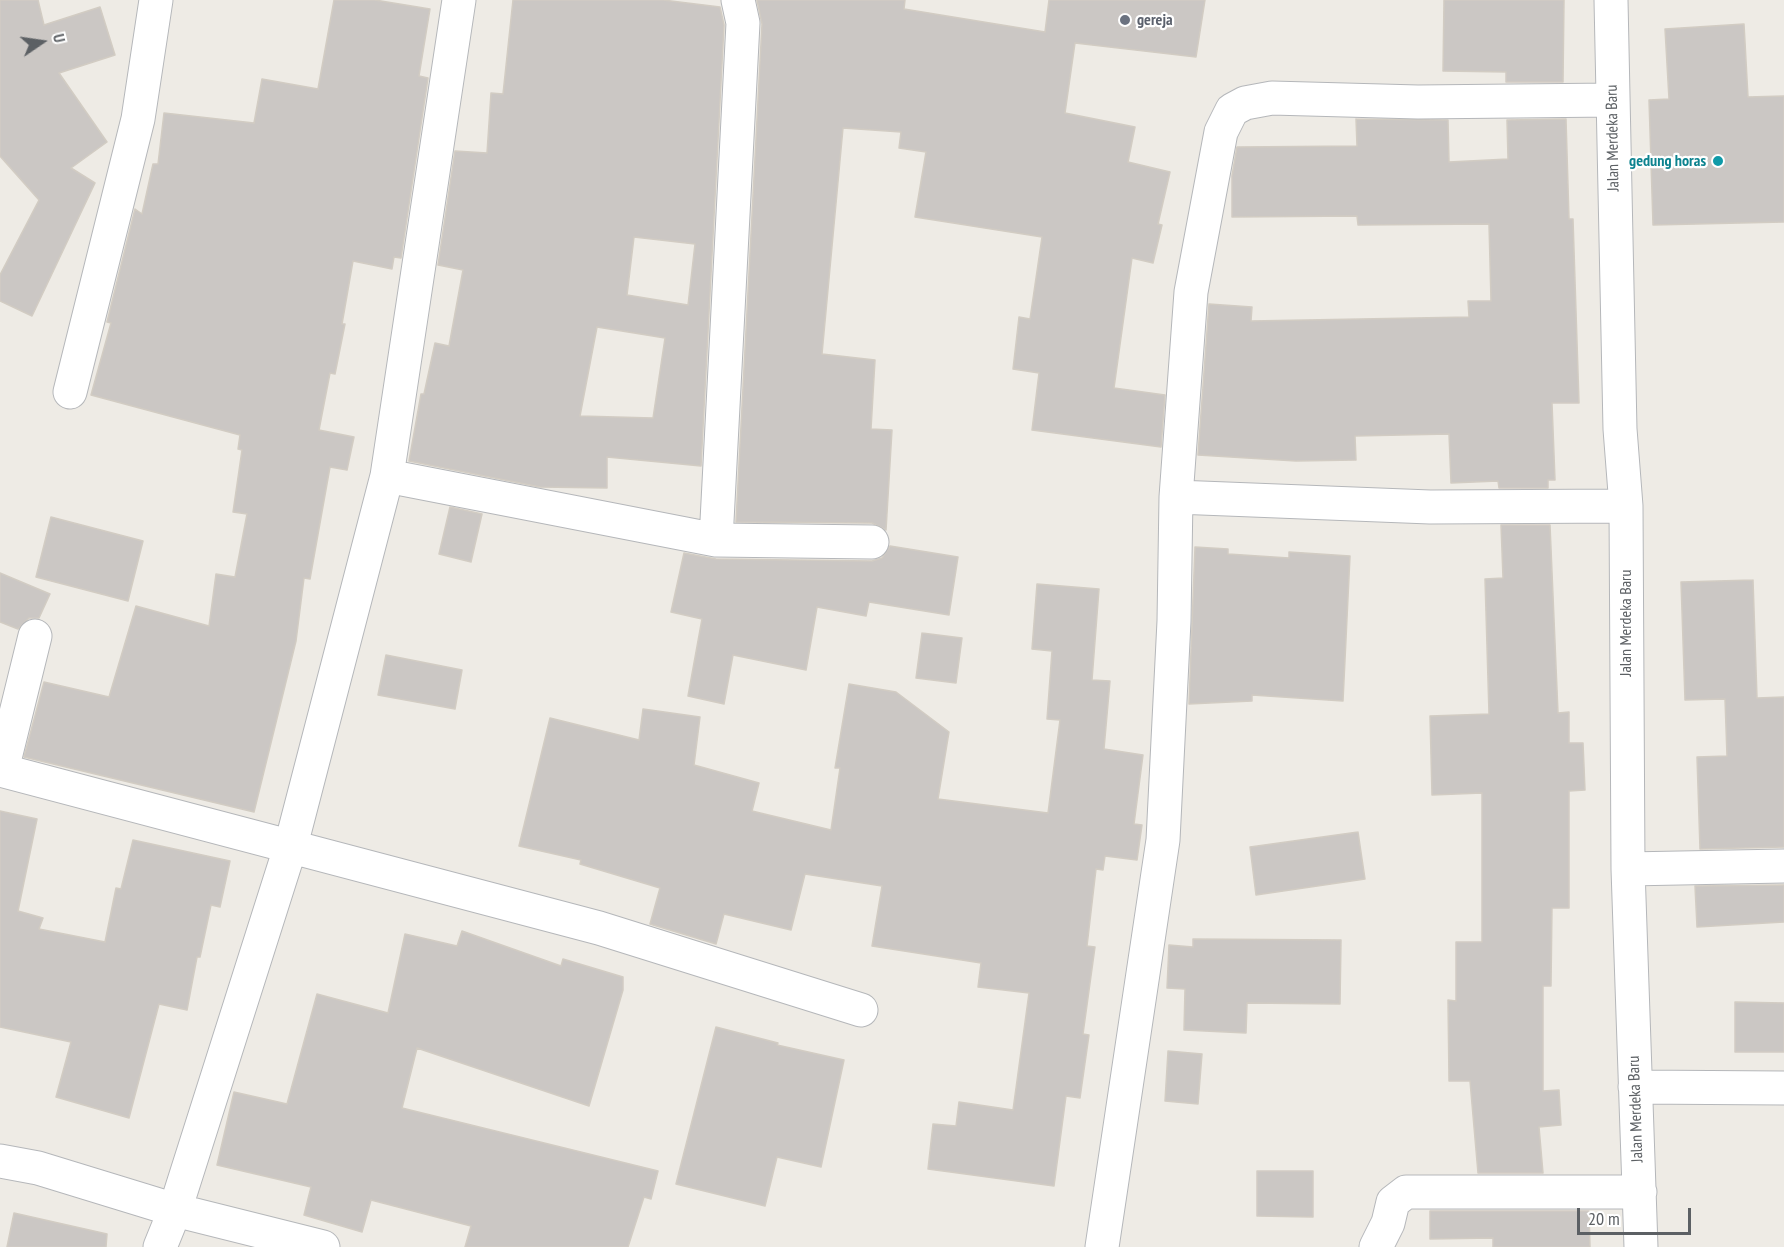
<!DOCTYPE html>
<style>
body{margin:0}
#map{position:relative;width:1784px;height:1247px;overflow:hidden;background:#eeebe5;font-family:"PT Sans Narrow",sans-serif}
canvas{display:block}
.north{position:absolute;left:12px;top:12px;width:60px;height:60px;-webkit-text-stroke:4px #fff;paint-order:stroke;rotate:77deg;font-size:16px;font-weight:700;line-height:24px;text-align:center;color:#5c6064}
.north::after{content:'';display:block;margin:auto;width:21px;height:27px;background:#5c6064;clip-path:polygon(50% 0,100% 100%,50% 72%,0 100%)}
.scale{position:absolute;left:1577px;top:1208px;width:114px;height:27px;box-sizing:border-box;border:3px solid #5c6064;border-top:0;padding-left:8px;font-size:18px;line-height:21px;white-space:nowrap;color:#5c6064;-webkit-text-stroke:4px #fff;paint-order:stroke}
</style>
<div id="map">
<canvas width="1784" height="1247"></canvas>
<div class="north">U</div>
<div class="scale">20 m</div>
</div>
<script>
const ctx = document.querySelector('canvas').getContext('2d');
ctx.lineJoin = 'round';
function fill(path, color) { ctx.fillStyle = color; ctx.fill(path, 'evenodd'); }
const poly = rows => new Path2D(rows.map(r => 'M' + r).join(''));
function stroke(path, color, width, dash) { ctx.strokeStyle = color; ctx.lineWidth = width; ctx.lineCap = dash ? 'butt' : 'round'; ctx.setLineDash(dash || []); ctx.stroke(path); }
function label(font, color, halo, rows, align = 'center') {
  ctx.font = font + ' "PT Sans Narrow",sans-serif'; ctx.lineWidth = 4.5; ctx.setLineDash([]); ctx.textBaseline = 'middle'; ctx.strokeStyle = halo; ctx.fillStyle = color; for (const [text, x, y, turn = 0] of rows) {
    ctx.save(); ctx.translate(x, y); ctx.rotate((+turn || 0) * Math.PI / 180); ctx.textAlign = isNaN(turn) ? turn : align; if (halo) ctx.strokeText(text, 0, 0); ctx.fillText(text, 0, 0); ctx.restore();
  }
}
const building = poly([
 [0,0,38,0,44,25,100,7,115,55,59,73,107,142,71,168,95,183,32,316,0,301,0,275,39,200,0,156,0,0],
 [334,0,375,0,430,9,419,76,428,78,401,258,394,257,392,269,353,261,342,324,345,324,335,374,330,373,319,430,354,437,347,470,330,467,310,579,304,578,296,641,254,812,24,757,44,682,109,697,136,606,209,626,216,574,235,577,247,514,233,512,242,450,238,449,240,435,91,395,111,323,107,322,135,209,142,214,153,164,158,164,164,113,254,123,262,79,318,89,334,0],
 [513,0,663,0,720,7,724,25,701,466,607,457,607,488,540,487,409,461,421,394,424,394,435,343,449,346,463,270,438,265,455,151,487,153,491,93,503,94,513,0],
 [634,237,695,244,688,305,627,295,634,237],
 [597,327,665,338,653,418,580,416,597,327],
 [757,0,905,0,904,9,1045,32,1049,0,1205,0,1196,57,1075,43,1065,113,1135,127,1128,162,1170,172,1158,224,1162,225,1153,263,1132,258,1114,388,1165,395,1161,447,1032,430,1039,373,1013,369,1019,317,1030,319,1042,237,915,217,926,152,899,148,901,132,843,128,822,354,875,360,871,429,892,430,886,530,872,523,736,522,762,24,757,0],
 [1444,0,1564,0,1563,82,1506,82,1506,72,1443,71,1444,0],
 [1744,24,1748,97,1784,96,1784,222,1653,225,1649,100,1669,99,1665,29,1744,24],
 [1356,119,1448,120,1449,162,1508,159,1507,120,1566,119,1569,219,1573,219,1579,403,1552,403,1555,480,1548,480,1548,488,1499,488,1498,481,1451,483,1449,434,1355,436,1356,460,1296,461,1198,455,1209,304,1252,307,1251,321,1469,317,1468,301,1491,301,1489,224,1358,225,1357,216,1232,217,1232,176,1237,147,1357,146,1356,119],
 [450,507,482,514,471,562,439,554,450,507],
 [51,517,143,541,128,601,36,577,51,517],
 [1501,525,1550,525,1558,713,1569,712,1569,743,1583,743,1585,790,1569,791,1569,908,1552,908,1551,986,1543,986,1543,1091,1559,1090,1561,1125,1539,1127,1543,1173,1478,1173,1470,1081,1449,1081,1448,1000,1456,1001,1456,942,1482,942,1482,793,1432,795,1430,716,1489,714,1485,579,1503,578,1501,525],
 [890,546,958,557,949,615,869,602,866,616,817,607,806,670,733,655,724,704,688,696,702,619,671,612,684,553,716,559,872,561,882,558,890,546],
 [1195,547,1228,549,1228,554,1289,558,1289,552,1350,556,1343,701,1252,695,1252,701,1189,704,1195,547],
 [0,573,50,594,39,618,29,618,18,629,0,622,0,573],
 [1753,580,1757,698,1784,697,1784,847,1700,849,1697,757,1727,756,1725,699,1685,700,1681,582,1753,580],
 [1037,584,1099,589,1092,680,1110,681,1104,749,1143,755,1134,824,1142,825,1137,860,1105,856,1103,870,1096,869,1087,946,1095,947,1083,1034,1089,1035,1080,1098,1066,1096,1054,1186,928,1169,933,1124,956,1126,959,1102,1013,1110,1029,993,978,987,981,963,872,946,882,886,805,874,791,930,724,914,716,944,650,924,660,888,580,864,581,860,519,846,550,718,639,740,643,709,700,717,694,765,759,783,752,811,831,830,840,768,835,768,849,684,896,692,949,732,938,799,1048,813,1060,720,1047,719,1052,651,1032,649,1037,584],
 [922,633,962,638,956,683,916,678,922,633],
 [386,655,462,670,455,709,378,695,386,655],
 [0,811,37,819,18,911,43,918,39,929,105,942,116,888,121,889,133,840,230,861,220,907,211,905,200,957,197,957,187,1010,159,1004,129,1118,56,1097,71,1042,0,1027,0,811],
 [1358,832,1365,879,1256,895,1250,847,1358,832],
 [1784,885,1784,922,1697,927,1695,886,1784,885],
 [462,931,561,966,563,959,623,977,623,990,589,1106,417,1048,402,1108,658,1171,651,1199,644,1197,628,1247,465,1247,471,1226,371,1200,362,1232,304,1215,311,1187,217,1165,234,1092,287,1104,317,994,388,1013,405,934,457,946,462,931],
 [1193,939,1341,940,1340,1004,1247,1003,1246,1033,1184,1030,1185,989,1167,988,1169,945,1193,947,1193,939],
 [1735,1002,1784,1003,1784,1052,1735,1052,1735,1002],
 [716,1027,778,1043,777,1045,844,1060,821,1167,777,1157,765,1206,676,1184,716,1027],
 [1168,1051,1202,1054,1198,1104,1165,1101,1168,1051],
 [1257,1171,1313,1171,1313,1217,1257,1216,1257,1171],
 [1430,1211,1589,1211,1590,1247,1493,1247,1493,1238,1430,1239,1430,1211],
 [14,1213,107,1234,106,1247,7,1247,14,1213]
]);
fill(building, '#cbc7c4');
stroke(building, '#d2ccc3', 1.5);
const minor = poly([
 [1611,0,1620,429,1626,506,1628,869,1641,1247],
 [70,392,138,119,156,0],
 [387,476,716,540,872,542],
 [1176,497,1430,507,1626,506],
 [716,540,743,23,738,0],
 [0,770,599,928,861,1010],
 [2,770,35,636],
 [1628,869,1784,866],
 [1635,1087,1784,1088],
 [0,1161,38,1168,175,1210,323,1247],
 [160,1247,175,1210,291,845,387,476,459,0],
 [1102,1247,1163,840,1174,621,1176,497,1191,292,1221,132,1232,110,1245,103,1272,98,1418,102,1612,100],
 [1376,1247,1388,1223,1393,1202,1406,1192,1640,1192]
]);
stroke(minor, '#b5b7ba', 35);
stroke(minor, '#fff', 33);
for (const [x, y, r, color] of [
 [1125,20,6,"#6b7280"],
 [1718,161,6,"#0f9aa8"]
]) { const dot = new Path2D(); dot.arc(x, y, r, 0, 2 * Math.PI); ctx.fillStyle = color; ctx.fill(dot); stroke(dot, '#fff', 2); }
label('bold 16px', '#5b616d', '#fff', [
 ["gereja",1137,20]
], 'left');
label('16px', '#5c6064', '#fff', [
 ["Jalan Merdeka Baru",1613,138,-91],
 ["Jalan Merdeka Baru",1626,623,-90],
 ["Jalan Merdeka Baru",1636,1109,-92]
]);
label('bold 16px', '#0d838f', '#fff', [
 ["gedung horas",1706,161]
], 'right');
</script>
